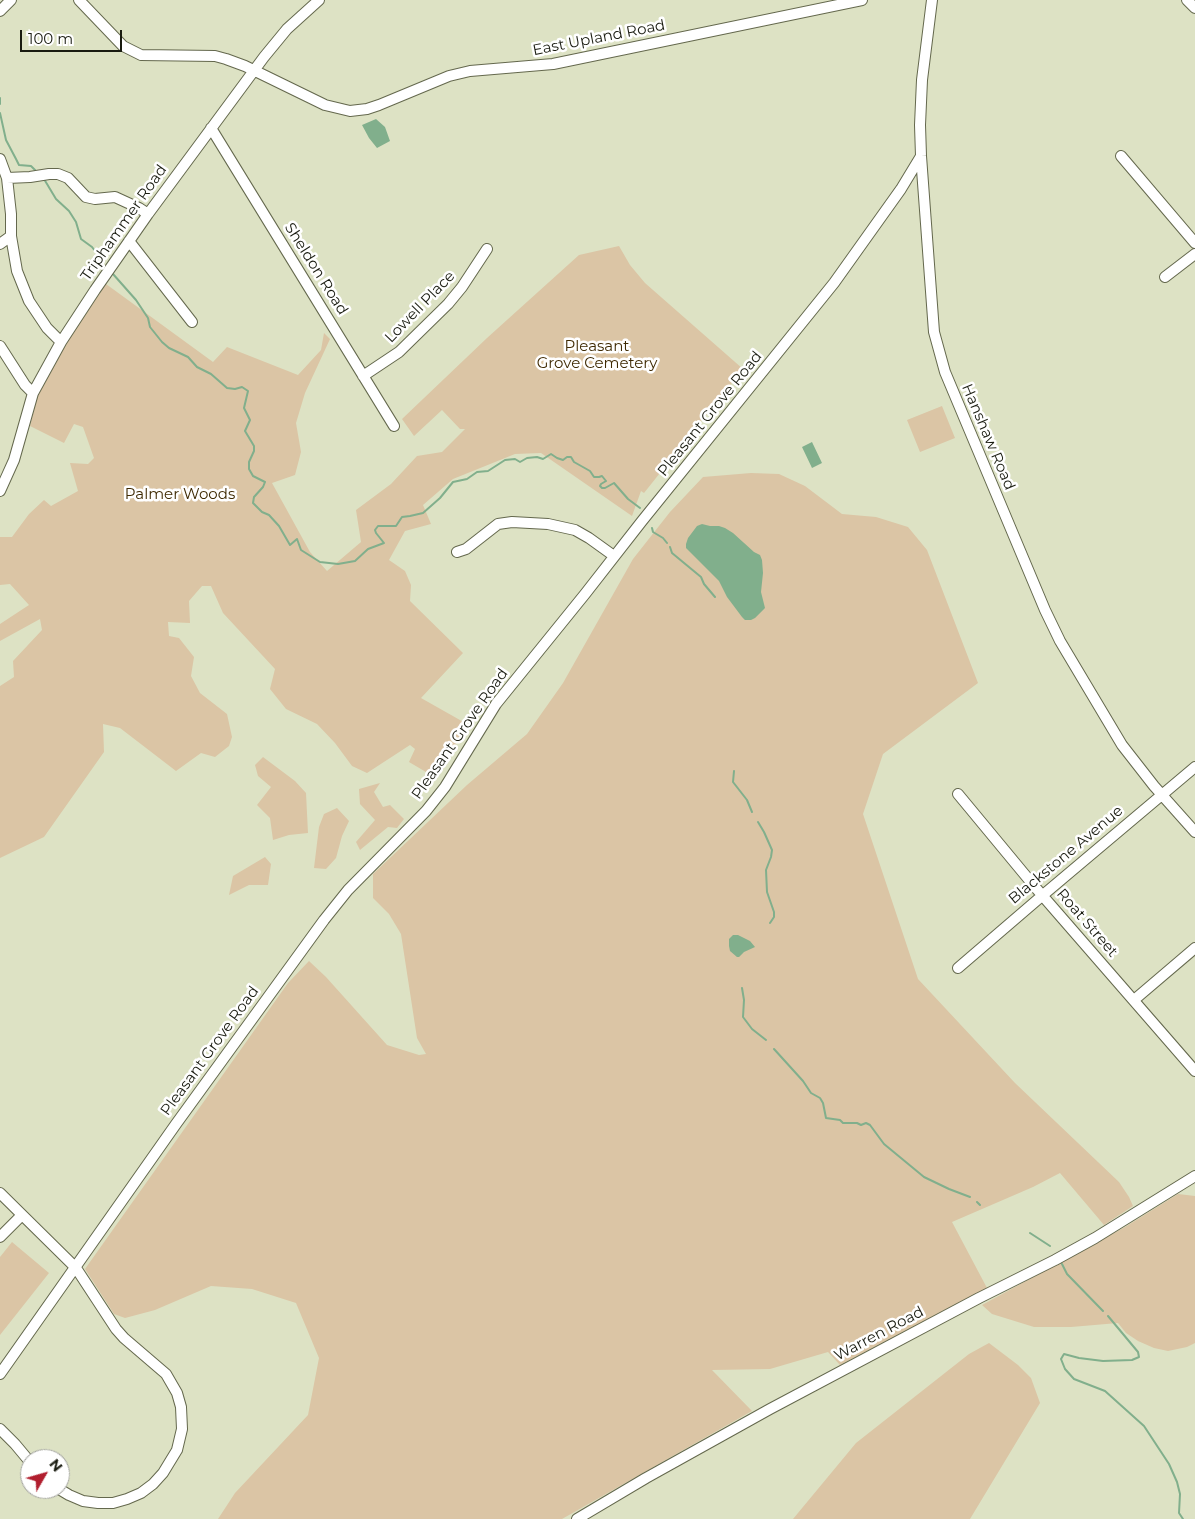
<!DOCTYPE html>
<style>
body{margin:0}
#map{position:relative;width:1195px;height:1519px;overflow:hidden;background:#dde2c4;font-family:Montserrat,sans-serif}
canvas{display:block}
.north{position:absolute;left:20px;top:1449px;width:50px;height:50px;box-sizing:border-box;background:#fff;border:1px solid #a3a49f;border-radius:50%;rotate:52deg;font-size:14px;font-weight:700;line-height:20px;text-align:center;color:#191b10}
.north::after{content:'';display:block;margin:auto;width:18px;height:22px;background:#b11e2e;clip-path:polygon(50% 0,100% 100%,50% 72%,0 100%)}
.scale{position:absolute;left:20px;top:30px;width:102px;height:22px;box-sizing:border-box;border:2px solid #191b10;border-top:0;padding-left:6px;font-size:15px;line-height:18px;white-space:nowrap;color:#191b10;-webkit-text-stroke:4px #fff;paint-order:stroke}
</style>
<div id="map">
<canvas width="1195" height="1519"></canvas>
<div class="north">N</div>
<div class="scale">100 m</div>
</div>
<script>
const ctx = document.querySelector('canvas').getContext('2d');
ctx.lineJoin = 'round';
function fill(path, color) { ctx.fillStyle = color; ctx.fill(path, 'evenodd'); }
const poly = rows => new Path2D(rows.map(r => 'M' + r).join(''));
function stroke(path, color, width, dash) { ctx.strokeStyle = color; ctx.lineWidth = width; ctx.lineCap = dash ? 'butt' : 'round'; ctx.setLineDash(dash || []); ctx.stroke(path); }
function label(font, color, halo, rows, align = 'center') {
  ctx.font = font + ' Montserrat,sans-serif'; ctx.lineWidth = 5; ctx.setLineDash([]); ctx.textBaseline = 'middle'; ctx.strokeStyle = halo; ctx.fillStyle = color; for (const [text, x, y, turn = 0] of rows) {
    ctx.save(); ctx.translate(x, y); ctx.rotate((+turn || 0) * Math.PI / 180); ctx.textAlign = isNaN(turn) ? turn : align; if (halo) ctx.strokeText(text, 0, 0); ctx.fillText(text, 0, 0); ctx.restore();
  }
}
fill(poly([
 [619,246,630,265,645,283,743,369,644,493,641,491,632,516,541,453,515,454,453,479,423,505,431,524,405,531,389,560,405,571,411,585,410,601,463,653,421,698,467,724,446,762,426,772,409,762,415,749,410,745,367,773,352,766,335,743,317,724,286,709,270,689,275,669,223,613,211,586,202,586,189,601,190,623,168,622,169,636,179,638,194,657,191,676,200,693,227,714,232,737,229,746,215,757,201,753,176,771,120,728,103,724,104,752,44,837,0,858,0,686,14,677,13,661,42,630,40,619,0,641,0,624,29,605,10,584,0,585,0,537,12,537,29,514,44,500,51,506,78,491,70,463,88,464,94,458,83,427,74,424,64,443,30,426,42,378,106,284,213,362,227,347,298,375,321,350,324,333,330,339,305,393,296,423,301,452,295,475,272,483,310,552,327,571,361,542,356,510,391,484,417,456,442,452,465,429,460,429,442,410,414,436,402,419,487,338,579,255],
 [942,406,955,438,920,452,907,420],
 [751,473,779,474,805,486,842,514,876,517,908,527,927,550,978,683,883,754,863,814,918,979,1015,1083,1119,1182,1129,1197,1133,1206,1104,1225,1060,1173,1033,1187,952,1222,987,1288,840,1365,828,1352,770,1369,712,1370,752,1411,562,1519,218,1519,235,1493,308,1415,319,1358,296,1303,252,1289,211,1286,155,1310,125,1318,114,1314,85,1269,288,983,309,961,326,977,387,1045,419,1055,426,1054,417,1038,401,934,389,914,373,898,373,874,467,785,527,734,563,683,633,559,670,512,703,477],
 [263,757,295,781,306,793,308,833,289,835,273,840,270,818,257,805,271,787,258,776,255,765],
 [380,783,374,792,383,807,390,805,404,819,397,828,388,827,360,850,356,842,375,820,360,804,359,789],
 [337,808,349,821,342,836,336,858,326,869,314,868,319,827,324,814],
 [265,857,271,864,268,885,249,885,229,895,233,876],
 [1178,1194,1195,1196,1195,1343,1187,1347,1168,1351,1154,1348,1138,1341,1126,1333,1118,1323,1071,1327,1034,1327,992,1314,982,1305,1125,1227],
 [12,1242,49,1273,0,1335,0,1257],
 [989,1343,1018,1365,1031,1378,1040,1403,970,1519,793,1519,856,1443,969,1354]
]), '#dbc5a5');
fill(poly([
 [376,119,385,127,390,141,377,148,369,138,362,125],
 [812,442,822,463,812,468,802,447],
 [702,524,710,526,719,526,725,528,733,533,754,552,760,555,762,560,763,573,761,592,765,608,755,618,751,620,745,620,742,617,727,597,719,581,686,548,686,544,688,538,697,526],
 [733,935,738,935,750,941,755,947,744,952,739,957,737,957,730,951,729,946,729,939]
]), '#81af8c');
stroke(poly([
 [0,98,0,104],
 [0,113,6,140,16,159,19,165,31,166,35,170],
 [44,179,56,199,69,211,76,222,81,239,92,247,102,260],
 [113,274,136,300,148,318,150,327,162,342,169,348,188,357,197,367,211,374,227,388,235,389,242,387,248,391,244,408,250,420,245,431,254,446,254,451,249,462,249,469,253,476,265,482,263,487,254,497,253,503,262,512,269,515,279,526,290,545,297,539,301,550,320,562,338,564,355,561,368,549,384,543,376,533,375,530,378,526,396,526,402,517,410,516,423,513,440,498,453,482,467,479,477,472,488,471,505,460,515,459,520,462,527,458,537,457,543,459,551,454,557,458,563,460,567,457,571,457,574,462,590,471,594,477,599,477,602,476,606,481,601,484,600,486,602,488,605,488,614,483,628,499,640,508],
 [652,528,653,532,663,538,667,543],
 [670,547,672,553,701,577,704,584,715,597],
 [734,771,733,782,747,800,752,812],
 [758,822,764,832,772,850,771,857,766,870,767,892,774,912,774,917,770,923],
 [742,988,744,1000,743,1017,752,1029,766,1040],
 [774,1049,803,1081,811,1093,820,1098,823,1103,826,1118,840,1120,843,1123,857,1123,861,1125,866,1123,870,1125,884,1144,924,1177,949,1189,970,1197],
 [977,1202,980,1205],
 [1030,1233,1050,1246],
 [1062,1264,1067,1274,1103,1311],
 [1108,1316,1138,1352,1139,1357,1132,1360,1103,1361,1079,1358,1064,1354,1061,1359,1065,1369,1074,1379,1105,1391,1144,1426,1169,1464,1177,1482,1180,1494,1179,1513,1183,1519]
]), '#81af8c', 2);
const minor = poly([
 [79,0,123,46,141,55,215,56,226,59,245,66,325,105,350,111,367,109,379,105,449,76,470,71,553,64,862,0],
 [932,0,922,80,920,125,921,156,934,332,945,372,1045,610,1060,641,1122,745,1154,786,1195,832],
 [1187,0,1195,8],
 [0,11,11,0],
 [211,128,394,426],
 [1121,156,1195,243],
 [0,159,7,178,11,214,11,236,17,271,29,301,47,328,61,342],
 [7,178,30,177,49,174,58,174,68,178,86,197,95,199,115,197,139,208,148,214],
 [129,241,192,322],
 [0,244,11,236],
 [1165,277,1195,254],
 [0,346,25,385,33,393],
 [363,376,399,352,448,304,462,287,487,249],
 [0,491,14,460,33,393,61,342,95,290,148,214,264,57,287,29,319,0],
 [457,552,466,549,498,524,512,522,548,524,575,530,589,538,614,556],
 [958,794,1035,887,1195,1071],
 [958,968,1043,895,1195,767],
 [1134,1000,1195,948],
 [0,1193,76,1268,116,1329,124,1338,166,1374,177,1393,181,1407,182,1429,177,1450,163,1473,153,1484,141,1493,127,1499,113,1503,98,1503,83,1501,69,1495,59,1489],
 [0,1237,22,1215],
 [0,1374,176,1124,324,920,348,890,426,811,445,787,496,704,585,594,642,521,834,283,901,189,921,156],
 [0,1429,15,1444,30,1462],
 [577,1519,646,1478,770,1409,979,1298,1055,1260,1095,1238,1195,1176]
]);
stroke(minor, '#64684d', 12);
stroke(minor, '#fff', 10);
label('15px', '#191b10', '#fff', [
 ["East Upland Road",599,38,-11],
 ["Triphammer Road",124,223,-55],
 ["Sheldon Road",316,269,58],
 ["Lowell Place",420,307,-46],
 ["Pleasant Grove Road",710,414,-51],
 ["Hanshaw Road",988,437,67],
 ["Pleasant Grove Road",460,734,-55],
 ["Blackstone Avenue",1066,855,-40],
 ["Roat Street",1087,923,49],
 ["Pleasant Grove Road",210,1051,-54],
 ["Warren Road",879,1334,-28]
]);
label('15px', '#3f2a03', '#fff', [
 ["Pleasant",597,347],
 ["Grove Cemetery",597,364],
 ["Palmer Woods",180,495]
]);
</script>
